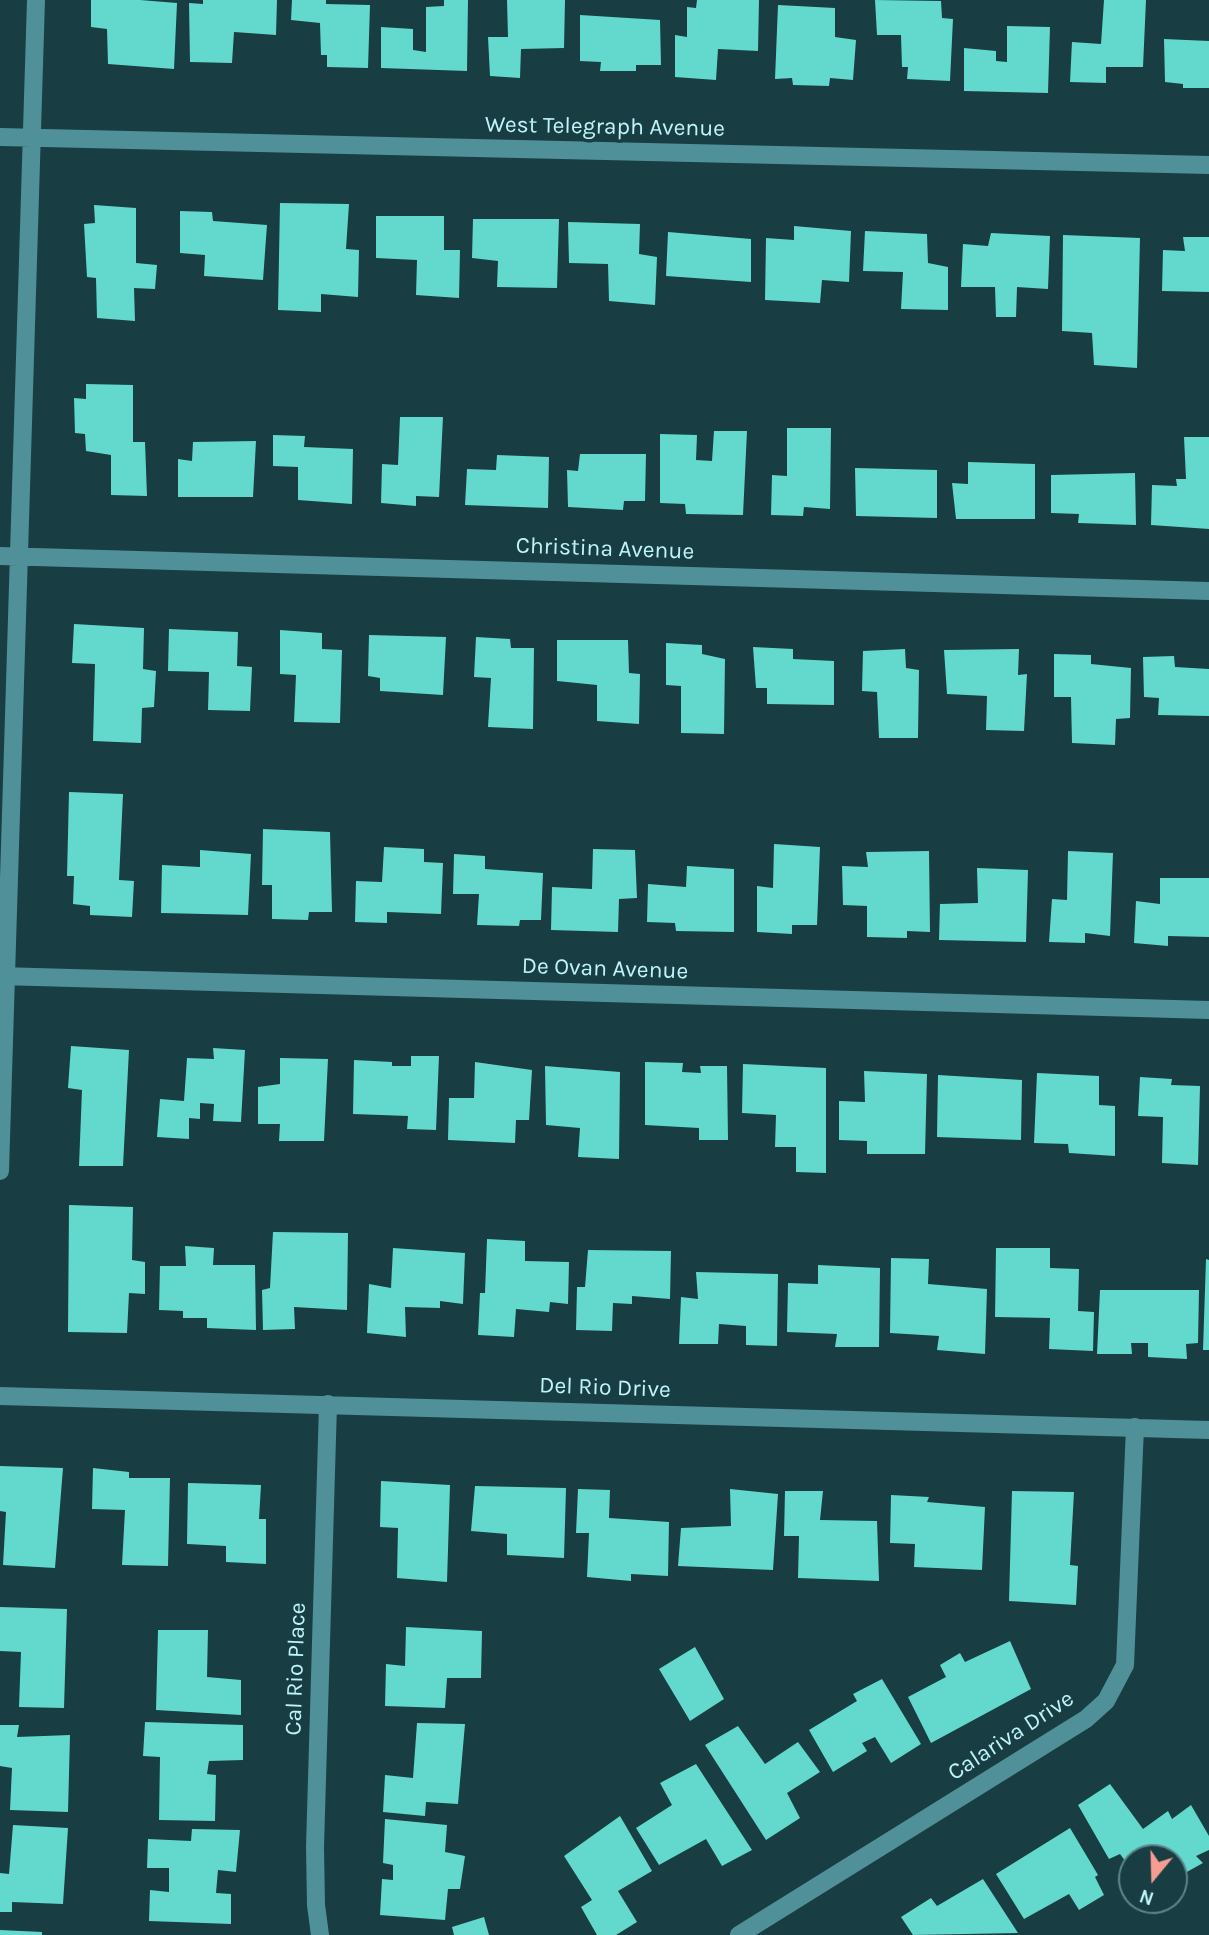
<!DOCTYPE html>
<style>
body{margin:0}
#map{position:relative;width:1209px;height:1935px;overflow:hidden;background:#183d42;font-family:Karla,sans-serif}
canvas{display:block}
.north{position:absolute;left:1118px;top:1844px;width:70px;height:70px;box-sizing:border-box;background:#183d42;border:2px solid #5b868c;border-radius:50%;rotate:199deg;font-size:19px;font-weight:700;line-height:28px;text-align:center;color:#bff4fb}
.north::after{content:'';display:block;margin:auto;width:24px;height:32px;background:#f59c93;clip-path:polygon(50% 0,100% 100%,50% 72%,0 100%)}
</style>
<div id="map">
<canvas width="1209" height="1935"></canvas>
<div class="north">N</div>
</div>
<script>
const ctx = document.querySelector('canvas').getContext('2d');
ctx.lineJoin = 'round';
function fill(path, color) { ctx.fillStyle = color; ctx.fill(path, 'evenodd'); }
const poly = rows => new Path2D(rows.map(r => 'M' + r).join(''));
function stroke(path, color, width, dash) { ctx.strokeStyle = color; ctx.lineWidth = width; ctx.lineCap = dash ? 'butt' : 'round'; ctx.setLineDash(dash || []); ctx.stroke(path); }
function label(font, color, halo, rows, align = 'center') {
  ctx.font = font + ' Karla,sans-serif'; ctx.lineWidth = 7; ctx.setLineDash([]); ctx.textBaseline = 'middle'; ctx.strokeStyle = halo; ctx.fillStyle = color; for (const [text, x, y, turn = 0] of rows) {
    ctx.save(); ctx.translate(x, y); ctx.rotate((+turn || 0) * Math.PI / 180); ctx.textAlign = isNaN(turn) ? turn : align; if (halo) ctx.strokeText(text, 0, 0); ctx.fillText(text, 0, 0); ctx.restore();
  }
}
fill(poly([
 [91,0,140,0,177,3,174,69,108,64,107,29,91,27],
 [203,0,277,0,276,35,234,32,232,63,190,62,189,3,203,4],
 [292,0,326,0,326,4,370,5,368,68,327,67,327,55,321,55,320,23,291,20],
 [444,0,468,0,467,71,381,68,381,27,413,29,413,50,426,52,426,7,444,6],
 [507,0,565,0,564,48,521,49,520,78,490,76,488,37,508,37],
 [697,0,759,0,758,51,718,49,716,80,675,77,675,35,687,37,687,7,696,8],
 [875,0,941,1,942,18,953,19,950,81,907,79,908,67,902,67,901,35,877,35],
 [1104,0,1146,0,1143,67,1106,67,1106,83,1070,82,1072,42,1101,44],
 [778,5,835,8,835,37,856,40,853,80,830,78,829,86,793,85,792,78,775,79],
 [580,15,660,20,661,65,636,65,636,71,600,71,601,62,580,61],
 [1007,26,1050,27,1048,93,964,91,964,48,996,51,996,61,1007,62],
 [1164,39,1209,41,1209,88,1183,88,1183,84,1165,82],
 [280,203,349,204,346,249,359,250,358,297,321,294,321,312,278,310],
 [94,205,136,208,136,263,157,265,155,289,134,288,135,321,97,318,96,278,87,277,84,224,95,223],
 [180,211,212,212,213,221,267,225,263,280,204,276,205,255,180,253],
 [376,216,444,216,444,250,460,250,459,298,416,295,417,260,376,258],
 [473,219,559,219,557,288,497,287,498,261,472,258],
 [568,222,640,224,639,254,657,257,655,305,609,301,608,264,569,263],
 [794,226,851,231,849,282,822,280,820,303,765,300,766,238,794,240],
 [865,231,927,234,928,263,948,267,948,310,901,309,903,272,863,271],
 [668,232,751,239,751,282,666,276],
 [991,233,1050,236,1048,289,1017,287,1016,317,996,317,995,287,961,287,963,244,988,246],
 [1063,235,1140,238,1137,368,1094,365,1092,333,1062,331],
 [1183,237,1209,237,1209,292,1162,291,1163,250,1185,251],
 [86,384,133,385,133,442,145,442,147,496,111,495,111,455,86,451,85,434,75,433,74,398,86,399],
 [400,417,443,417,439,497,416,496,416,506,381,503,382,464,398,465],
 [787,428,831,428,830,509,804,507,803,516,771,515,772,475,787,476],
 [714,431,747,431,743,515,686,514,685,504,660,503,660,434,697,435,696,460,712,461],
 [273,435,305,436,304,447,353,449,352,504,298,500,298,467,273,466],
 [1184,437,1209,437,1209,529,1151,525,1152,485,1177,486,1176,479,1186,479],
 [256,441,253,497,178,497,178,459,192,461,193,442],
 [580,454,646,454,645,501,624,501,623,510,568,507,567,470,578,471],
 [497,455,549,457,548,508,465,505,467,469,496,470],
 [968,462,1035,464,1035,519,956,519,952,483,968,484],
 [855,468,937,470,937,518,856,516],
 [1135,473,1136,525,1078,523,1079,514,1051,513,1051,475],
 [74,624,144,628,143,669,156,671,154,707,142,708,141,743,93,741,95,664,72,663],
 [169,629,238,632,237,666,252,667,250,711,208,710,209,672,168,671],
 [280,630,322,633,322,649,342,650,340,723,294,722,296,675,280,674],
 [369,635,446,637,443,695,380,691,380,678,368,676],
 [476,637,510,639,511,648,534,648,533,729,488,727,491,678,474,677],
 [557,640,628,640,629,673,640,674,639,724,597,721,597,685,557,681],
 [666,643,702,645,702,654,725,659,724,734,681,733,681,686,666,685],
 [753,647,793,649,793,659,834,661,834,705,767,704,767,688,756,688],
 [905,649,906,668,919,670,918,738,879,738,877,692,862,691,863,651],
 [1019,649,1018,675,1027,674,1024,731,986,730,987,696,947,694,944,650],
 [1054,654,1091,655,1091,664,1131,668,1130,718,1116,719,1115,745,1072,743,1071,697,1054,697],
 [1174,656,1175,667,1209,669,1209,716,1158,715,1159,698,1144,697,1143,657],
 [69,792,123,794,119,880,134,881,132,917,90,915,90,906,73,904,74,876,67,876],
 [263,829,330,832,332,912,309,912,308,920,272,919,272,885,262,885],
 [774,844,820,847,817,925,792,925,792,934,757,932,757,886,773,888],
 [384,847,424,849,424,862,443,863,441,914,387,912,387,923,355,922,356,881,382,882],
 [593,849,635,850,637,898,619,899,618,932,551,930,552,887,592,889],
 [200,850,251,854,248,915,161,913,162,865,200,867],
 [929,851,930,932,907,931,907,938,867,937,867,906,843,905,842,866,868,867,866,852],
 [1068,851,1113,853,1110,936,1085,933,1085,943,1049,942,1052,899,1067,900],
 [454,854,485,856,485,869,543,873,541,920,520,920,519,926,477,925,479,894,453,894],
 [687,866,734,869,734,932,676,931,675,923,647,922,648,884,686,887],
 [977,868,1028,870,1026,942,939,940,940,904,978,903],
 [1160,878,1209,878,1209,937,1168,936,1168,946,1134,943,1136,901,1160,904],
 [71,1046,129,1050,123,1166,79,1166,82,1090,68,1088],
 [213,1048,245,1050,241,1122,213,1121,214,1104,200,1103,200,1119,189,1118,189,1139,157,1137,160,1099,184,1101,187,1058,214,1059],
 [411,1056,439,1056,436,1130,407,1129,408,1116,353,1114,354,1060,392,1062,392,1066,411,1066],
 [280,1058,328,1059,324,1141,279,1141,280,1124,258,1124,258,1087,280,1084],
 [475,1062,532,1070,529,1120,516,1120,515,1143,448,1140,449,1098,474,1098],
 [645,1062,683,1063,682,1072,701,1073,700,1066,727,1066,728,1140,699,1140,699,1128,645,1125],
 [743,1064,826,1068,826,1173,796,1172,796,1147,775,1147,776,1115,742,1113],
 [545,1066,620,1072,619,1159,578,1157,580,1128,546,1125],
 [864,1071,927,1074,925,1154,867,1154,867,1141,839,1140,839,1101,865,1102],
 [1037,1073,1099,1076,1099,1105,1115,1106,1115,1156,1069,1153,1068,1144,1034,1143],
 [938,1075,1022,1080,1021,1140,937,1137],
 [1140,1077,1172,1079,1171,1085,1200,1086,1198,1165,1162,1163,1163,1117,1138,1116],
 [69,1205,133,1207,132,1260,145,1262,145,1294,129,1293,127,1333,68,1332],
 [273,1232,348,1233,347,1310,294,1307,295,1329,263,1330,262,1290,270,1288],
 [487,1239,525,1241,525,1261,569,1262,568,1304,550,1302,549,1312,516,1309,514,1337,478,1335,480,1293,485,1293],
 [185,1246,214,1248,213,1265,255,1265,256,1330,207,1328,207,1318,183,1318,183,1311,159,1310,160,1266,186,1266],
 [393,1248,465,1253,463,1304,440,1301,440,1308,405,1307,406,1337,367,1333,369,1284,391,1288],
 [996,1248,1050,1248,1050,1268,1079,1269,1078,1311,1094,1312,1093,1351,1049,1349,1050,1318,995,1317],
 [588,1250,671,1251,670,1299,632,1296,632,1304,613,1303,612,1331,576,1330,577,1287,585,1287],
 [891,1258,929,1259,928,1284,987,1289,985,1354,937,1350,939,1336,890,1333],
 [1206,1259,1209,1260,1209,1350,1203,1350],
 [818,1265,880,1268,879,1347,835,1347,837,1334,787,1332,788,1283,818,1284],
 [696,1272,778,1274,777,1346,746,1345,746,1326,719,1324,718,1344,679,1344,681,1297,698,1299],
 [1100,1290,1199,1290,1198,1343,1186,1344,1187,1359,1148,1357,1148,1343,1131,1343,1132,1354,1097,1354],
 [0,1466,63,1468,55,1568,3,1565,6,1512,0,1511],
 [93,1468,129,1472,129,1478,170,1478,168,1566,122,1565,125,1510,92,1509],
 [381,1481,450,1485,447,1582,397,1578,398,1528,380,1527],
 [188,1483,261,1485,259,1519,266,1519,266,1564,226,1562,226,1546,187,1544],
 [475,1486,566,1488,564,1558,507,1555,507,1534,471,1531],
 [578,1489,610,1490,609,1518,669,1522,668,1576,631,1574,631,1581,587,1577,589,1533,576,1533],
 [730,1489,778,1494,773,1570,678,1566,681,1528,731,1526],
 [785,1491,823,1491,820,1520,877,1521,879,1581,798,1578,799,1536,784,1536],
 [1012,1491,1074,1492,1070,1565,1078,1566,1076,1605,1009,1601],
 [891,1495,929,1497,927,1502,985,1507,982,1570,914,1567,915,1544,890,1543],
 [0,1607,67,1609,64,1708,19,1707,21,1652,0,1651],
 [406,1627,482,1631,481,1678,447,1678,445,1708,385,1706,386,1664,405,1666],
 [158,1630,208,1630,207,1677,241,1680,241,1715,156,1710],
 [1010,1641,1031,1689,931,1743,908,1697,946,1677,940,1665,960,1653,965,1662],
 [695,1647,724,1699,690,1721,659,1669],
 [882,1679,921,1744,891,1763,875,1737,862,1743,867,1751,833,1772,809,1730,857,1701,853,1694],
 [145,1722,243,1725,243,1760,209,1761,207,1774,216,1775,215,1821,159,1820,160,1757,143,1756],
 [417,1723,465,1724,458,1804,426,1802,425,1816,383,1812,385,1775,413,1778],
 [0,1725,19,1725,17,1737,70,1735,68,1812,10,1810,12,1768,0,1766],
 [738,1726,765,1764,798,1742,820,1772,787,1793,800,1818,766,1840,705,1745],
 [696,1764,752,1850,722,1866,706,1839,659,1865,636,1828,672,1805,660,1783],
 [1110,1784,1143,1829,1168,1811,1172,1819,1191,1805,1209,1836,1209,1850,1196,1856,1203,1863,1176,1878,1174,1858,1132,1858,1132,1870,1120,1854,1109,1859,1078,1805],
 [620,1816,652,1871,618,1891,637,1922,616,1935,597,1935,581,1907,592,1900,564,1856],
 [385,1819,447,1825,445,1852,465,1856,460,1889,448,1889,445,1920,380,1915,382,1879,393,1880,393,1865,383,1863],
 [13,1825,68,1828,63,1904,12,1902,12,1912,0,1912,0,1873,9,1874],
 [1070,1828,1098,1875,1095,1877,1104,1895,1079,1910,1069,1894,1024,1919,996,1874],
 [192,1829,240,1830,236,1872,218,1870,216,1893,231,1894,231,1924,149,1921,150,1890,169,1892,169,1868,147,1868,148,1839,191,1841],
 [983,1879,1018,1933,913,1935,901,1917,931,1898,937,1906],
 [484,1917,489,1935,454,1935,452,1927],
 [0,1930,42,1932,42,1935,0,1935]
]), '#63d9cd');
stroke(poly([
 [0,137,1209,165],
 [0,556,1209,591],
 [0,976,1209,1010],
 [0,1171,36,0],
 [0,1396,1209,1430],
 [320,1935,316,1905,315,1847,328,1404],
 [739,1935,1086,1719,1106,1701,1125,1665,1135,1427]
]), '#509099', 18);
label('23px', '#bff4fb', '#183d42', [
 ["West Telegraph Avenue",605,127,1],
 ["Christina Avenue",605,549,2],
 ["De Ovan Avenue",605,969,2],
 ["Del Rio Drive",605,1388,2],
 ["Cal Rio Place",296,1669,-88],
 ["Calariva Drive",1011,1736,-33]
]);
</script>
